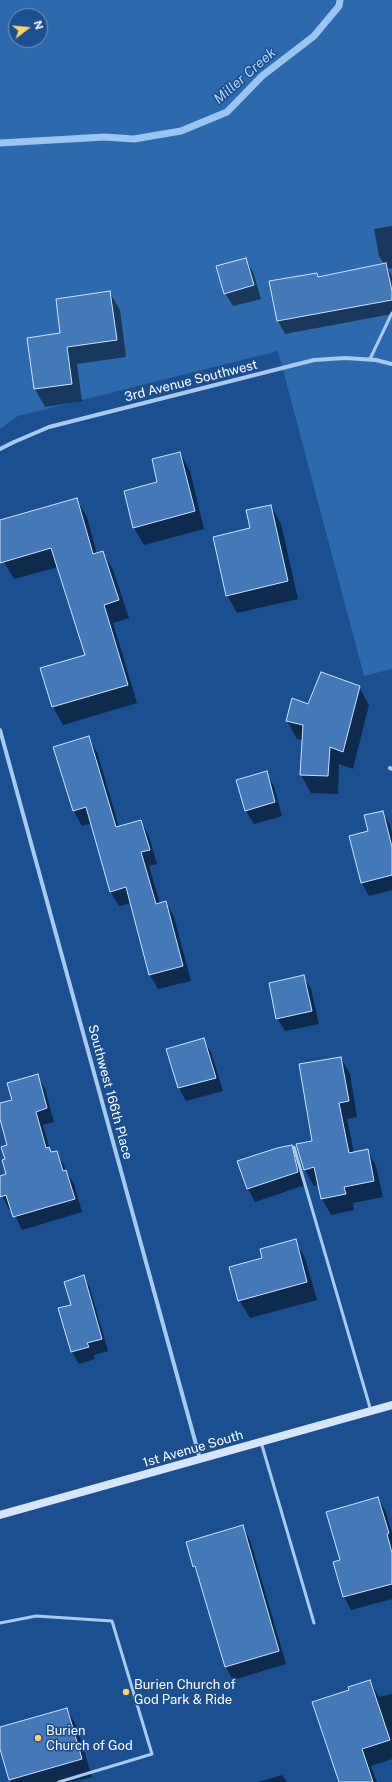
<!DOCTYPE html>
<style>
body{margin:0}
#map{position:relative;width:392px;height:1782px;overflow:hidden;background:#1b4f8f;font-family:"Public Sans",sans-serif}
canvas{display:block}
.north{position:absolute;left:8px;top:8px;width:40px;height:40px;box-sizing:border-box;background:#1b4f8f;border:1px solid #7695bc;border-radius:50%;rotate:74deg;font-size:11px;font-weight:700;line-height:16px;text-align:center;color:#fff}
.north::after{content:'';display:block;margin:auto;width:14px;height:18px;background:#ffd166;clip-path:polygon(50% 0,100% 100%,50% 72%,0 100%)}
</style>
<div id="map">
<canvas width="392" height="1782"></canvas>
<div class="north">N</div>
</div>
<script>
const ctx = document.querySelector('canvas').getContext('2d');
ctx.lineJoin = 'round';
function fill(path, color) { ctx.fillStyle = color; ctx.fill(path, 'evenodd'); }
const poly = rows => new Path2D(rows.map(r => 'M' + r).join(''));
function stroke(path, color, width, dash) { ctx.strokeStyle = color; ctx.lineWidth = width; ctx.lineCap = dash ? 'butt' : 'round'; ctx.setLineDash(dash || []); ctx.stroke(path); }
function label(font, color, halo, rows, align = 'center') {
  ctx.font = font + ' "Public Sans",sans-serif'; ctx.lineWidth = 3; ctx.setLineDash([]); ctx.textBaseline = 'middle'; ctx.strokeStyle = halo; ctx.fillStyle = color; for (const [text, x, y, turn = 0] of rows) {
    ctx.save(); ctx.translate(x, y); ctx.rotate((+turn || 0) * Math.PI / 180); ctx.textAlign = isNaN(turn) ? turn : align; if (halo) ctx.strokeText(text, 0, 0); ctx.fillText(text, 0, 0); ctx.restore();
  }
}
fill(poly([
 [0,0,392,0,392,669,364,676,278,351,18,416,0,429],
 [16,16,40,16,40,40,16,40]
]), '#2e69ad');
fill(poly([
 [392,226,392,268,388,269,392,276,392,314,285,334,278,321,317,274,319,278,385,265,379,256,374,229],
 [245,259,253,272,261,299,233,306,225,293],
 [110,293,120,310,126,357,77,364,82,401,45,407,35,389,61,334],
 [180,453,190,471,204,529,144,545,134,528,159,483],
 [77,500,87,517,97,554,103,552,113,570,129,618,113,623,137,703,63,725,53,707,41,669,87,655,58,567,14,579,4,562,0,548,0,521],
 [271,506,281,524,298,599,237,613,227,595],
 [359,687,369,705,353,769,339,764,338,794,311,793,301,775,303,740,297,739,287,721,309,705],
 [88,738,97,752,119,827,141,821,149,836,157,864,149,866,160,904,166,902,174,917,191,981,158,989,150,975,131,903,119,906,110,891,92,823,82,826,74,811,54,748],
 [266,772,274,786,282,816,254,824,246,811,238,780],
 [382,812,390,825,392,834,392,890,369,896,362,883,350,837,369,832],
 [303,976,311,989,319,1024,285,1031,277,1018],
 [203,1039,211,1052,223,1091,186,1101,179,1088,167,1050],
 [341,1058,350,1074,357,1117,347,1119,354,1153,367,1150,376,1166,383,1197,353,1203,354,1210,331,1215,322,1199,319,1184,314,1186,305,1170],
 [38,1076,45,1089,54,1122,43,1125,50,1150,52,1153,56,1152,64,1165,66,1171,74,1184,82,1212,22,1230,12,1209,9,1210,2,1196,0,1190,0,1177,7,1174,6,1160,8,1146,0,1115,0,1104,13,1101],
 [291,1147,299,1160,305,1185,255,1202,248,1189,238,1162],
 [295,1240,305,1258,317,1300,250,1318,239,1300,263,1258],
 [84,1277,90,1288,108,1351,94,1355,95,1359,79,1364,72,1352,59,1309,72,1305],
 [378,1498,386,1512,392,1533,392,1599,351,1610,344,1597,334,1563,341,1561],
 [243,1526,250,1540,286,1664,233,1680,226,1667,198,1575,194,1567],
 [370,1681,379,1697,392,1694,392,1759,371,1766,377,1782,340,1782,350,1691],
 [67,1709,77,1727,92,1777,73,1782,11,1782,0,1746,0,1728],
 [282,1775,287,1782,258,1782]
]), '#0007');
stroke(poly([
 [0,143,105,137,134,139,181,131,227,112,262,76,314,36,339,6,340,0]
]), '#9cc4f0', 7);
const building = poly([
 [246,258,254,285,224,294,216,266,246,258],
 [386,263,392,291,392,300,277,321,269,281,317,273,318,277,386,263],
 [110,291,117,340,67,347,72,384,34,389,27,338,60,333,56,299,110,291],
 [180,452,195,511,133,528,124,491,157,482,152,459,180,452],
 [77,498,93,554,103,551,119,600,104,605,128,685,52,707,40,668,85,655,51,548,0,563,0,520,77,498],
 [271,505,288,581,226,596,213,537,250,528,246,510,271,505],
 [321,672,360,686,343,752,330,747,328,776,300,775,303,725,286,721,292,698,308,704,321,672],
 [89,736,116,827,141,820,150,850,141,852,156,904,166,901,183,966,149,975,126,887,110,892,86,807,73,811,53,747,89,736],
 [267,771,275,802,245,811,236,780,267,771],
 [383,811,392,847,392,875,361,883,349,836,368,831,364,815,383,811],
 [304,975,312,1011,276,1019,269,983,304,975],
 [204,1038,216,1078,178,1088,166,1049,204,1038],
 [341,1057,349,1101,339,1103,349,1153,368,1149,374,1181,344,1187,346,1194,321,1199,314,1167,304,1170,296,1144,312,1141,299,1064,341,1057],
 [38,1074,47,1108,36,1112,46,1148,49,1147,51,1152,57,1151,63,1171,66,1170,75,1199,13,1217,6,1195,0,1197,0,1176,6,1174,2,1160,5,1159,1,1147,7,1145,0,1119,0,1103,12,1100,7,1083,38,1074],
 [292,1145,298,1172,247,1189,237,1161,277,1148,292,1145],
 [296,1239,307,1282,238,1301,229,1267,262,1258,260,1249,296,1239],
 [84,1275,102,1339,87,1343,89,1347,71,1352,58,1308,71,1305,64,1282,84,1275],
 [378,1497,389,1533,387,1534,392,1553,392,1584,343,1597,333,1562,340,1560,326,1512,378,1497],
 [243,1525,279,1651,225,1667,195,1566,193,1567,186,1542,243,1525],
 [370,1680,390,1740,362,1749,373,1782,339,1782,312,1702,349,1690,348,1687,370,1680],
 [67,1708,82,1759,9,1780,0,1749,0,1727,67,1708]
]);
fill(building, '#4478b7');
stroke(building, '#cfe3fa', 1);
stroke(poly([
 [370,359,392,313],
 [294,1147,371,1411],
 [261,1442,314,1623],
 [0,1623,36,1616,112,1621,152,1754,59,1782]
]), '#a9c9ee', 3);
stroke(poly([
 [0,449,14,442,49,427,314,360,345,358,376,360,392,364],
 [0,730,200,1459],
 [390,768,392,769]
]), '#a9c9ee', 4);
stroke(poly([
 [0,1515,392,1405]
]), '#d6e6fa', 8);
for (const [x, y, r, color] of [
 [126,1692,4,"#ffd166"],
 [38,1738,4,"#ffd166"]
]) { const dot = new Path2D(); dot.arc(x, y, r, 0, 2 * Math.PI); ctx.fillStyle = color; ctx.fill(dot); stroke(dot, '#1b4f8f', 1.5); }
label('13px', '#fff', '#1b4f8f', [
 ["3rd Avenue Southwest",191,381,-14],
 ["Southwest 166th Place",110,1092,75],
 ["1st Avenue South",193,1449,-16]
]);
label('13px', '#fff', '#1b4f8f', [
 ["Burien Church of",134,1685],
 ["God Park & Ride",134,1700],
 ["Burien",46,1731],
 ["Church of God",46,1746]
], 'left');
label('italic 14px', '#b5d3f5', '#1b4f8f', [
 ["Miller Creek",245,76,-41]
]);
</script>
